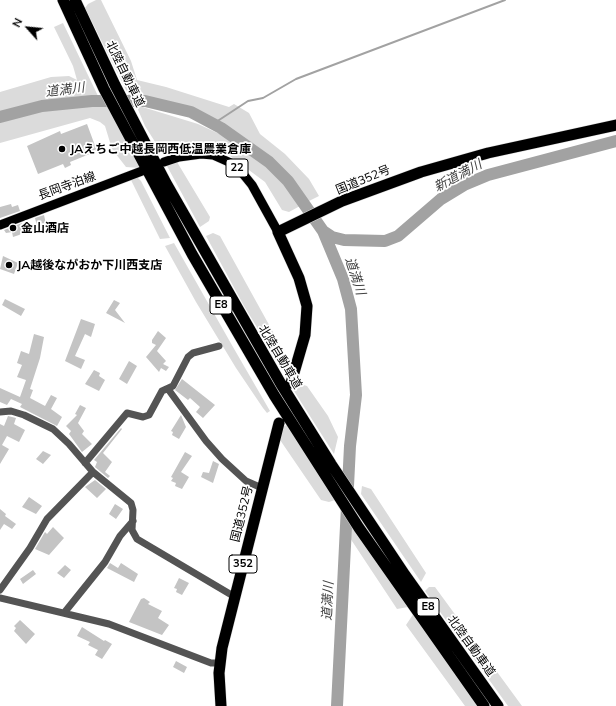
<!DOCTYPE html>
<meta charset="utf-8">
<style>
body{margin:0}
#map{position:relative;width:616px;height:706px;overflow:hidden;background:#fff;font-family:Mulish,sans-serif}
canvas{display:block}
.north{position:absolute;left:8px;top:8px;width:40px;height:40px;-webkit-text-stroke:3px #fff;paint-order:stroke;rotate:297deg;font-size:11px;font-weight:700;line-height:16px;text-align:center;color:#000}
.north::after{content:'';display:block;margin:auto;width:14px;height:18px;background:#000;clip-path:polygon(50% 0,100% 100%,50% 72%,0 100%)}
</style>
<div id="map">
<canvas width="616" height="706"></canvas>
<div class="north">N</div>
</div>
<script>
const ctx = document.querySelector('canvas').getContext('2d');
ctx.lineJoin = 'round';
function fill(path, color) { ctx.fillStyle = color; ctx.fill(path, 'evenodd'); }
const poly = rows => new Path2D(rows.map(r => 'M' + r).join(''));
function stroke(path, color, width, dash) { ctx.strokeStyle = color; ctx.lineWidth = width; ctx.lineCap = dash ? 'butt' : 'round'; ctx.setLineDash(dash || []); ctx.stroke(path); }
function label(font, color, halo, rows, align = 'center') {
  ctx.font = font + ' Mulish,"Noto Sans JP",sans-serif'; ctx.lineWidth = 3.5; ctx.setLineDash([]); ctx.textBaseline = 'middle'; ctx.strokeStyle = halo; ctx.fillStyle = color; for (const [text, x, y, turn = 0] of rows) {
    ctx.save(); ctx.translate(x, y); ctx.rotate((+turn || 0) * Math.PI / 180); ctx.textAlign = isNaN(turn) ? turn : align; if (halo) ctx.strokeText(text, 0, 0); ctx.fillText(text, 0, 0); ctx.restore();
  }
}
fill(poly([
 [96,0,101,0,131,61,137,80,166,87,229,107,234,104,249,113,260,134,285,154,309,179,319,196,305,203,289,179,270,160,242,139,195,109,150,98,129,96,85,8,88,4],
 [63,23,98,96,89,98,45,102,0,114,0,92,51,77,69,76,77,80,73,66,54,27],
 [92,104,110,107,140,168,126,167,112,149,105,126,100,122,90,118,0,143,0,122,43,108],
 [136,105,198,124,239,143,267,163,286,184,300,206,289,212,282,210,265,182,226,153,210,148,192,147,191,144,186,144,182,151,169,152,164,156,145,126],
 [177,162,210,217,209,221,200,227,167,166],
 [137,177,141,181,170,238,160,239,131,180],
 [213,233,220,236,289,361,288,367,283,370,244,306,206,236],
 [174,243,233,347,270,411,267,413,263,408,236,368,196,302,165,246],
 [297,383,307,386,328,416,338,437,334,454,294,391],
 [287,425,335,500,329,502,321,500,278,437,284,426],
 [362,486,371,489,426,573,421,582,361,494],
 [351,522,408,607,397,609,350,538],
 [429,587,435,587,522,706,508,706,425,591],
 [414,613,480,706,465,706,406,625]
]), '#dbdbdb');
stroke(poly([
 [213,124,248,101,263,98,296,79,505,0]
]), '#a2a2a2', 2);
stroke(poly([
 [0,117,42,106,92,101,145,101,191,112,221,128,269,162,288,181,323,231,343,279,351,309,356,395,350,446,337,706],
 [323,231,332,237,344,240,385,241,398,236,441,199,464,185,488,175,616,141]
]), '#a2a2a2', 12);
fill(poly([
 [87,124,97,151,70,162,71,165,65,168,63,164,38,174,27,146,60,131,61,134],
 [11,204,12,207,18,205,20,211,0,218,0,207],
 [44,215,46,224,37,226,35,218],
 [22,223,24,232,19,235,13,237,12,232,6,233,4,230],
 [3,256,18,263,14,274,0,269],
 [5,299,25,309,21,316,2,305],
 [114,300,120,303,115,310,125,323,106,313],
 [81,319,95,324,91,337,85,334,75,356,85,360,81,369,65,361],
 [158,331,166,338,157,351,166,361,163,364,169,367,166,371,161,368,159,372,146,357,156,345,152,343,152,340],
 [34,334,44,337,40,358,30,389,33,390,30,398,45,406,51,395,57,398,51,409,62,417,57,426,20,407,22,404,11,399,7,405,0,402,0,388,20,397,26,380,17,377,22,365,17,363,21,351,29,354],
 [129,361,137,366,127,384,119,379],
 [94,370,100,373,99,376,105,380,99,391,85,384],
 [182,379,215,405,203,418,196,412,200,407,190,398,188,400,175,390],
 [80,405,86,408,78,423,84,431,82,434,92,444,82,452,69,434,71,431,66,426,77,415,75,414],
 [181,415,186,427,179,439,172,435,173,432,171,431],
 [8,416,16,418,14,424,25,430,19,442,7,436,2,445,9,449,0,464,0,424,4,426],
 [121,428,122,429,103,453,112,462,105,472,110,476,108,478,95,467,97,462,94,460],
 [43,451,51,455,43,464,36,459],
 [185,452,192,456,181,472,189,477,182,489,175,486,176,483,171,481,173,478,171,477],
 [213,461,219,464,213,483,201,477,203,472,209,473],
 [95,480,106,489,97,498,85,487],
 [29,497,42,506,36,514,22,507],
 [115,504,123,509,116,519,109,514],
 [0,509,6,514,5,516,16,524,12,529,4,524,0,530],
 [53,527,64,538,49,555,35,549,45,532,47,534],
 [110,563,118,568,121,563,138,574,134,582,107,568],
 [65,565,71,570,64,578,57,573],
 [33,570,36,574,23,584,20,579],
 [179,578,189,583,182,595,176,592,177,589,174,588],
 [144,598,150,602,148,604,162,611,158,618,169,625,162,635,129,622,141,599],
 [20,620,35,634,26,644,14,631,16,628,14,626],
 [82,627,104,641,105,640,112,644,102,659,95,655,98,650,88,645,90,642,77,636],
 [176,661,187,667,184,673,173,667]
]), '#c4c4c4');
const major = poly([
 [164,162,179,157,201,154,213,155,231,163,239,169,252,185,278,232],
 [0,225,142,171]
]);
const highway = poly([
 [63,0,104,89,192,254,274,395,359,528,484,706],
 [75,0,115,85,166,183,281,384,331,464,405,575,498,706],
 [291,383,305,335,307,306,299,278,278,232,342,201,421,172,488,153,616,125],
 [221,706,219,673,222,648,279,423]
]);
stroke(major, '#dbdbdb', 10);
stroke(highway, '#dbdbdb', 12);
stroke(poly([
 [168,389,206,441,222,459,246,481,262,488],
 [0,412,11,411,24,415,53,429,69,444,93,472,131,503,133,510,132,530,137,539,235,597],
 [85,463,127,413,143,417,149,415,162,391,173,386,188,357,193,353,219,346],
 [0,590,30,548,47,519,93,472],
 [0,598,109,624,211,663,220,663],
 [64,613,105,562,120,536,133,521]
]), '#545454', 7);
stroke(major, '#000', 9);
stroke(highway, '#000', 11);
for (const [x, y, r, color] of [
 [62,149,4,"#000"],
 [13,228,4,"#000"],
 [9,265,4,"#000"]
]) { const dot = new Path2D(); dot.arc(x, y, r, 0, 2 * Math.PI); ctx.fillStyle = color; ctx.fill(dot); stroke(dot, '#fff', 1.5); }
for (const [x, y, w] of [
 [237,168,22],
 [221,305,22],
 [243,564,28],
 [428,607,22]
]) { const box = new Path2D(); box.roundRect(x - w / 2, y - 9, w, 18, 3); ctx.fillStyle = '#fff'; ctx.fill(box); stroke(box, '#000', 1); }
label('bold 11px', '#000', null, [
 ["22",237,168],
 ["E8",221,305],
 ["352",243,564],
 ["E8",428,607]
]);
label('12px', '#000', '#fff', [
 ["北陸自動車道",125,74,64],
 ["国道352号",363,180,-22],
 ["長岡寺泊線",67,186,-20],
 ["北陸自動車道",280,357,59],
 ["国道352号",242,514,-76],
 ["北陸自動車道",471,646,54]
]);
label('bold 12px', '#000', '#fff', [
 ["JAえちご中越長岡西低温農業倉庫",70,149],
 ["金山酒店",21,228],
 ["JA越後ながおか下川西支店",17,265]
], 'left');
label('italic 13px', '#434343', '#fff', [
 ["道満川",65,90,-7],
 ["新道満川",458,176,-28],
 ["道満川",355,276,72],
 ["道満川",328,601,-87]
]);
</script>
